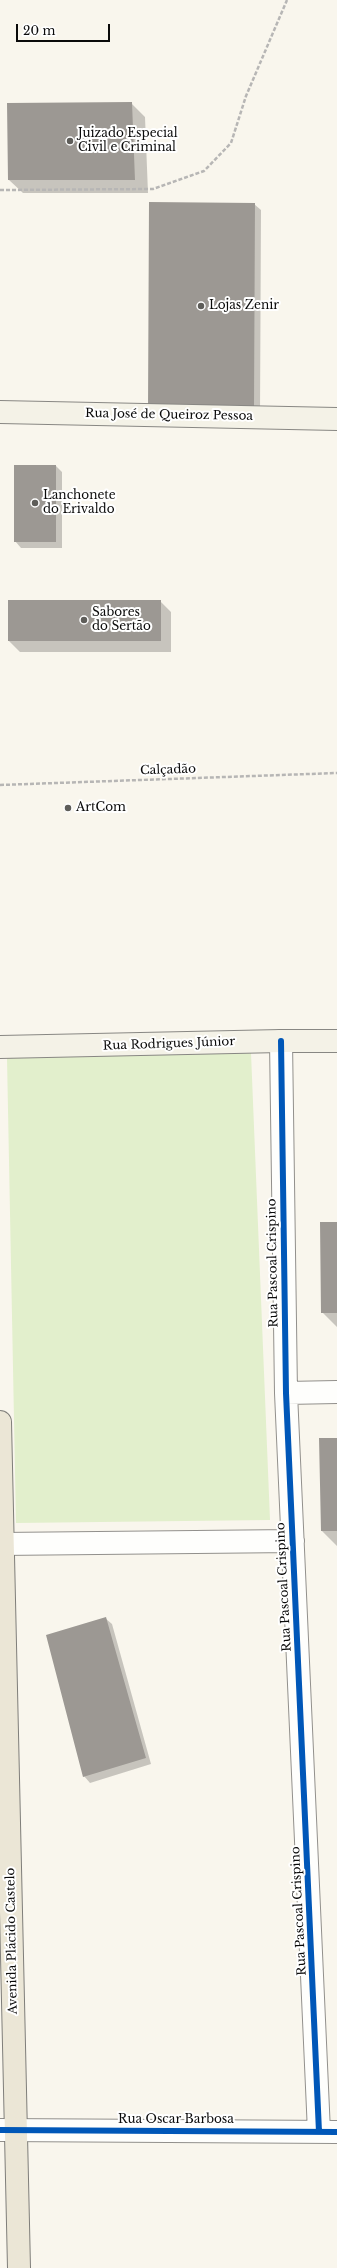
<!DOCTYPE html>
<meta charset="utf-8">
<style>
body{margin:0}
#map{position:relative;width:337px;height:2268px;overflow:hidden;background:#f9f6ed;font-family:"Libre Baskerville",serif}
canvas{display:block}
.scale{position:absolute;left:16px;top:24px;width:94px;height:18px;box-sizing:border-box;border:2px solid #0a0a0a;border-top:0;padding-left:5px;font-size:12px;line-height:14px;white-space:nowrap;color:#0a0a0a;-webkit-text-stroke:3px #fff;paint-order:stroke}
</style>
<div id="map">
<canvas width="337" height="2268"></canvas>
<div class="scale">20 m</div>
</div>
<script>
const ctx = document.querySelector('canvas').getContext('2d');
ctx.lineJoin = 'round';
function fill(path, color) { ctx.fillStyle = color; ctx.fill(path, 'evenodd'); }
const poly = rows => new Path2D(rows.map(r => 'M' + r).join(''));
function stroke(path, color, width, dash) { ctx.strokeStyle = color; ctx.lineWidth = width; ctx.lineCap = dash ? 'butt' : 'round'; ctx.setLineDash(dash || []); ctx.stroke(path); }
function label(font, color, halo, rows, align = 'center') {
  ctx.font = font + ' "Libre Baskerville",serif'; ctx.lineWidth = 4; ctx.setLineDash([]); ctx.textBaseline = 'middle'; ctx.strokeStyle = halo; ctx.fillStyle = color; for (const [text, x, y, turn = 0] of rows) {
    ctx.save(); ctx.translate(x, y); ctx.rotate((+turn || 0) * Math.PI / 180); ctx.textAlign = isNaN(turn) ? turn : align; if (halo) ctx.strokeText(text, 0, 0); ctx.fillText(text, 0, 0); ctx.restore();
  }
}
fill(poly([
 [251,1053,270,1520,16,1523,7,1058]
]), '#e2efcc');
fill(poly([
 [131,103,145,117,148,193,23,193,9,180],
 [254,204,261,210,260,416,155,416],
 [56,466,62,472,62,548,21,548,15,541],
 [160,601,171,612,171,652,20,652,9,641],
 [337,1223,337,1327,322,1312],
 [337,1439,337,1546,322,1531],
 [105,1618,112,1624,151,1764,90,1783,84,1776]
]), '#0003');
fill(poly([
 [132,102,135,180,8,180,7,103],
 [149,202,255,203,254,410,148,410],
 [14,465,56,465,56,542,14,542],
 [8,600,161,600,161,641,8,641],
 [320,1222,337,1222,337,1313,321,1313],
 [319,1438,337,1438,337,1531,321,1531],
 [106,1617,146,1758,83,1777,46,1635]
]), '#9c9893');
const street = poly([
 [281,1041,286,1393,319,2132],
 [286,1393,337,1392],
 [0,1544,293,1541],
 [0,2130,337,2132]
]);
const secondary = poly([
 [0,412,337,419],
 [0,1047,281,1041,337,1041]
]);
const primary = poly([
 [0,1422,19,2268]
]);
stroke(street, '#92908c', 24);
stroke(secondary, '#888783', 24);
stroke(primary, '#7f7e7a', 24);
stroke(poly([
 [0,190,153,189,204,171,231,143,246,96,287,0],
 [0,785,337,773]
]), '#b7b6b5', 2.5, [4, 2]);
stroke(street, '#fefefc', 22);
stroke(secondary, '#f4f2e7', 22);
stroke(primary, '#ebe6d6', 22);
stroke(poly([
 [281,1041,286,1393,319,2132],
 [0,2130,337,2132]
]), '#0057b8', 6);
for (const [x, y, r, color] of [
 [70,141,4,"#5e5d59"],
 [201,306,4,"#5e5d59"],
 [35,503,4,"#5e5d59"],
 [84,620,4,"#5e5d59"],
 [68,808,4,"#5e5d59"]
]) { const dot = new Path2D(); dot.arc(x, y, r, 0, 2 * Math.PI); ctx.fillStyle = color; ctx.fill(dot); stroke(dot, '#fff', 1.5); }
label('12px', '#0a0a0a', '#fff', [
 ["Juizado Especial",78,134],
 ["Civil e Criminal",78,148],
 ["Lojas Zenir",209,306],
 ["Lanchonete",43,496],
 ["do Erivaldo",43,510],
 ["Sabores",92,613],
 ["do Sertão",92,627],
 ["ArtCom",76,808]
], 'left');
label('12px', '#0a0a0a', '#fff', [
 ["Rua José de Queiroz Pessoa",169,415,1],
 ["Calçadão",168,770,-2],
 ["Rua Rodrigues Júnior",169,1044,-2],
 ["Rua Pascoal Crispino",273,1263,-91],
 ["Rua Pascoal Crispino",284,1587,-93],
 ["Rua Pascoal Crispino",299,1911,-93],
 ["Avenida Plácido Castelo",12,1941,-91],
 ["Rua Oscar Barbosa",176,2120]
]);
</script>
